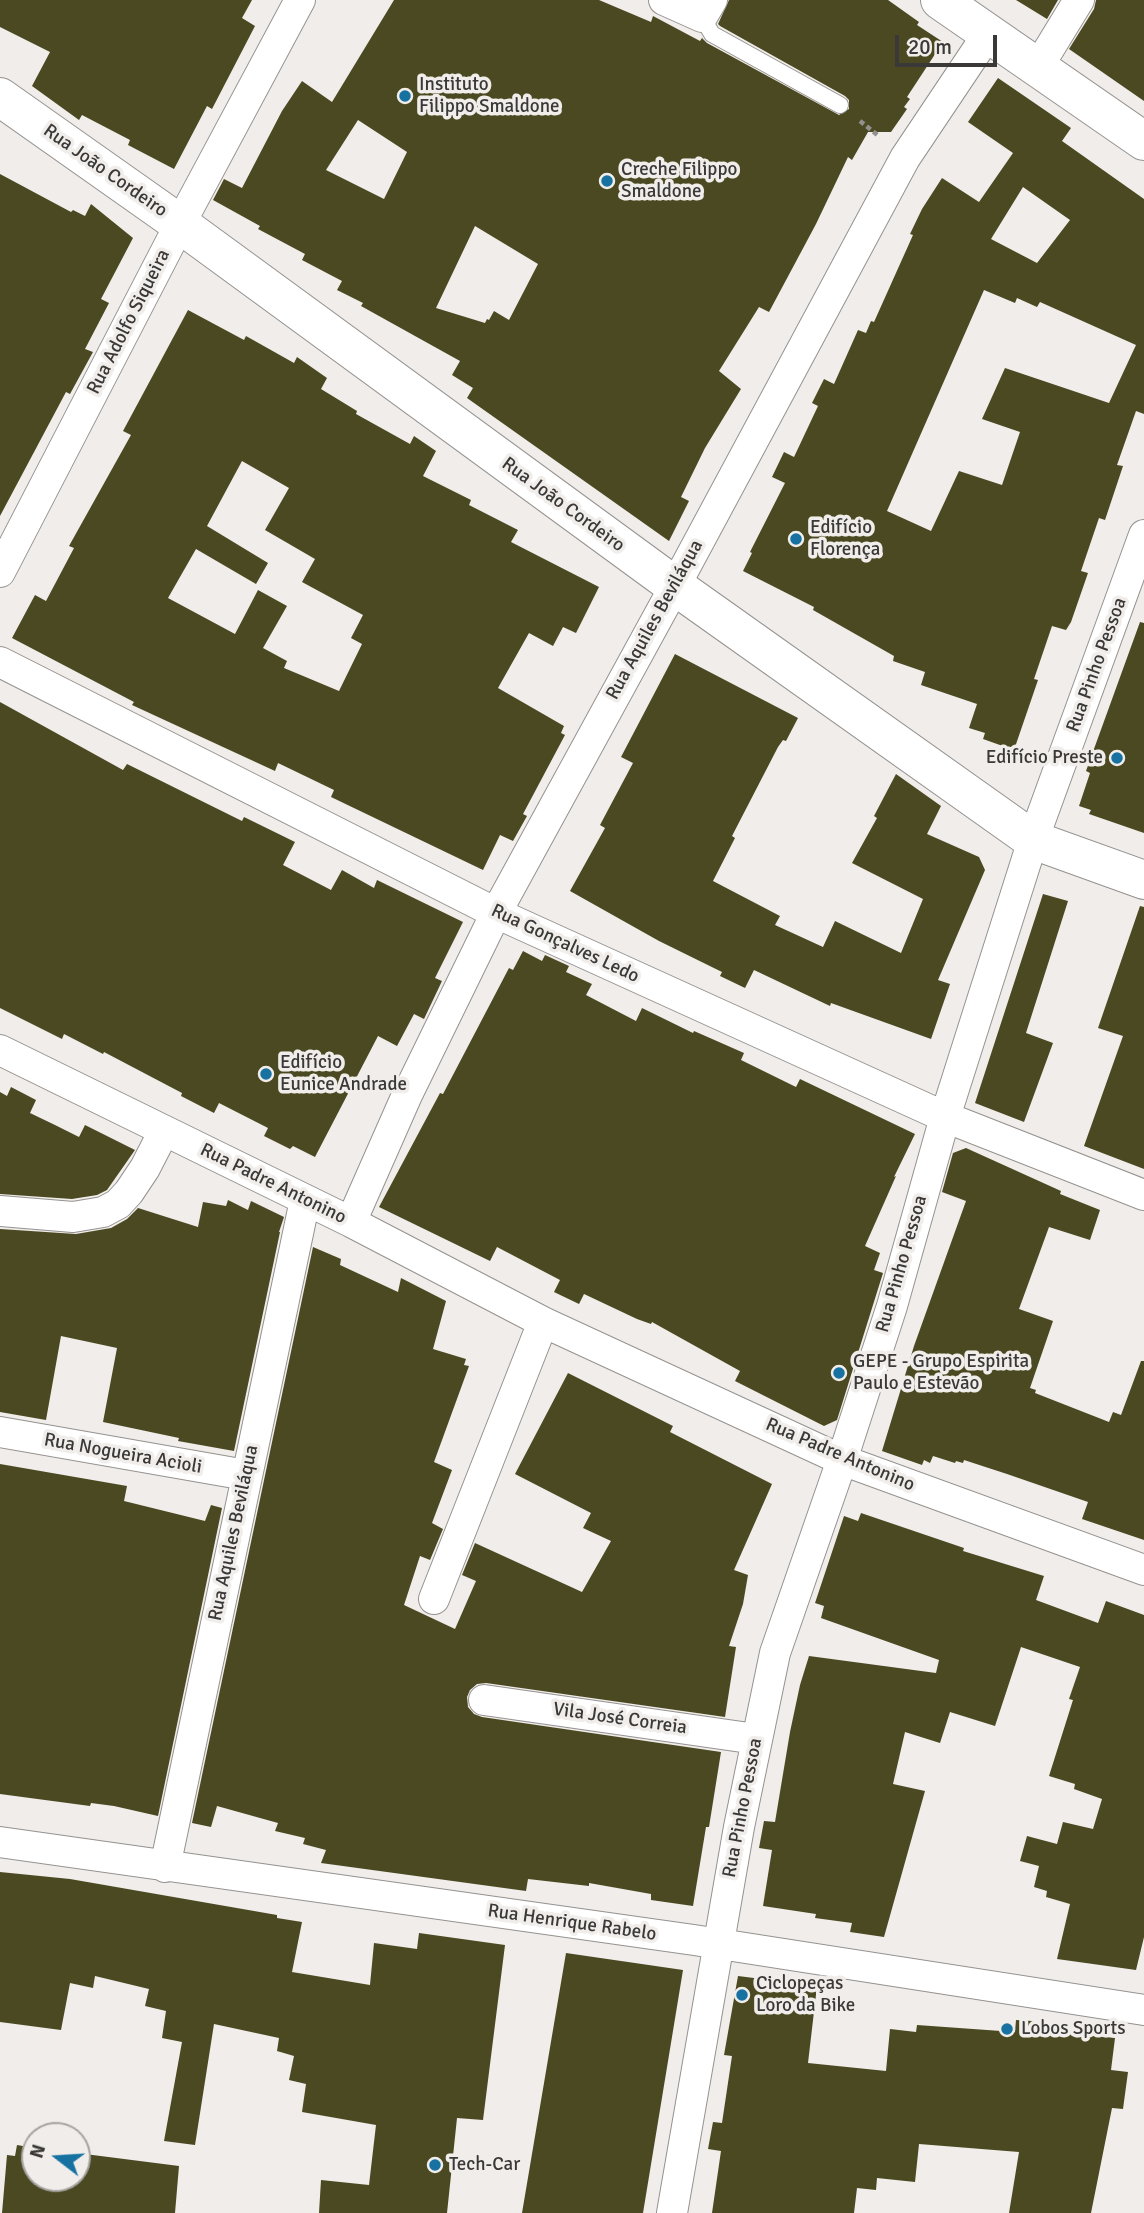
<!DOCTYPE html>
<meta charset="utf-8">
<style>
body{margin:0}
#map{position:relative;width:1144px;height:2213px;overflow:hidden;background:#f0edea;font-family:Signika,sans-serif}
canvas{display:block}
.north{position:absolute;left:21px;top:2122px;width:70px;height:70px;box-sizing:border-box;background:#f0edea;border:2px solid #a7a5a3;border-radius:50%;rotate:287deg;font-size:19px;font-weight:700;line-height:28px;text-align:center;color:#3a3938}
.north::after{content:'';display:block;margin:auto;width:24px;height:32px;background:#1772a1;clip-path:polygon(50% 0,100% 100%,50% 72%,0 100%)}
.scale{position:absolute;left:895px;top:35px;width:102px;height:32px;box-sizing:border-box;border:4px solid #3a3938;border-top:0;padding-left:9px;font-size:21px;line-height:24px;white-space:nowrap;color:#3a3938;-webkit-text-stroke:5px #f0edea;paint-order:stroke}
</style>
<div id="map">
<canvas width="1144" height="2213"></canvas>
<div class="north">N</div>
<div class="scale">20 m</div>
</div>
<script>
const ctx = document.querySelector('canvas').getContext('2d');
ctx.lineJoin = 'round';
function fill(path, color) { ctx.fillStyle = color; ctx.fill(path, 'evenodd'); }
const poly = rows => new Path2D(rows.map(r => 'M' + r).join(''));
function stroke(path, color, width, dash) { ctx.strokeStyle = color; ctx.lineWidth = width; ctx.lineCap = dash ? 'butt' : 'round'; ctx.setLineDash(dash || []); ctx.stroke(path); }
function label(font, color, halo, rows, align = 'center') {
  ctx.font = font + ' Signika,sans-serif'; ctx.lineWidth = 7; ctx.setLineDash([]); ctx.textBaseline = 'middle'; ctx.strokeStyle = halo; ctx.fillStyle = color; for (const [text, x, y, turn = 0] of rows) {
    ctx.save(); ctx.translate(x, y); ctx.rotate((+turn || 0) * Math.PI / 180); ctx.textAlign = isNaN(turn) ? turn : align; if (halo) ctx.strokeText(text, 0, 0); ctx.fillText(text, 0, 0); ctx.restore();
  }
}
fill(poly([
 [0,0,252,0,242,18,255,26,212,109,207,106,174,169,128,145,130,140,82,115,79,120,32,86,50,52,0,27],
 [394,0,599,0,651,22,653,16,700,41,702,38,707,43,839,115,849,109,849,100,845,96,720,26,718,24,729,0,888,0,919,22,917,25,943,42,907,97,910,99,904,107,907,109,891,132,868,132,852,160,848,157,816,224,769,312,759,307,719,371,741,389,705,448,681,497,689,501,669,541,467,398,473,388,452,375,460,361,361,306,363,303,337,290,342,281,302,260,305,254,258,229,260,226,213,200,224,179,242,188,282,111,302,81,332,102],
 [358,120,407,152,384,199,326,170],
 [475,226,538,264,509,320,494,311,489,320,487,319,485,323,436,308],
 [1016,0,1058,0,1047,19],
 [1096,0,1144,0,1144,101,1069,49,1094,9],
 [998,78,1071,128,1062,141,1144,199,1144,414,1136,411,1117,465,1123,466,1105,520,1099,518,1081,571,1088,573,1071,622,1066,630,1052,626,1034,679,1038,680,1014,750,983,739,985,733,969,728,977,704,921,685,925,672,893,661,894,656,813,610,814,607,743,571,752,553,750,552,785,483,772,477,784,452,794,457,818,406,812,403,824,379,834,384,858,330,866,333,871,321,874,322,913,235,910,234,922,209,942,178,979,202,1013,153,968,122],
 [1023,187,1070,220,1037,263,991,239],
 [984,290,1015,303,1017,298,1037,307,1040,302,1136,345,1109,403,1005,368,982,419,1020,432,1002,485,959,471,931,531,887,511],
 [0,174,71,212,73,210,85,216,91,204,133,238,101,299,109,303,85,349,93,352,70,394,66,392,0,516],
 [188,310,244,340,246,336,294,363,297,357,327,378,321,389,357,411,356,414,410,444,414,436,436,451,423,476,471,500,469,505,518,530,511,542,599,587,576,633,563,627,553,646,529,633,498,688,564,726,561,733,565,735,523,814,527,816,513,841,500,835,483,870,331,797,334,790,278,763,275,771,132,705,134,702,12,638,35,595,46,601,74,548,69,546,131,435,123,431],
 [242,461,289,488,265,530,315,559,302,582,363,615,351,638,362,644,339,691,284,668,287,661,263,648,287,606,258,590,235,634,168,598,196,549,256,584,268,563,207,526],
 [1140,622,1144,623,1144,833,1089,814,1091,810,1079,806,1090,773,1086,771],
 [675,654,798,718,786,741,783,740,778,747,732,836,735,838,713,881,780,916,775,925,823,947,835,921,901,953,923,899,852,863,877,818,874,816,896,774,941,806,927,834,979,857,985,870,938,980,950,984,931,1039,831,1003,830,1006,754,970,745,988,720,976,722,972,659,941,570,891,605,828,600,825,633,763,621,757],
 [0,702,123,770,127,764,242,821,244,817,295,842,283,865,331,890,342,870,374,888,377,880,463,922,435,978,442,981,424,1019,414,1014,397,1046,378,1036,315,1157,293,1146,290,1149,264,1136,268,1128,219,1103,214,1113,181,1096,182,1093,104,1052,103,1054,64,1034,62,1039,0,1008],
 [1043,894,1068,901,1026,1033,1053,1043,1024,1122,975,1103],
 [1140,906,1144,907,1144,1169,1084,1146,1123,1036,1098,1028],
 [523,951,542,961,545,955,569,966,566,972,592,984,586,995,636,1021,642,1008,693,1033,694,1031,744,1053,741,1060,796,1087,800,1079,915,1134,894,1177,896,1176,865,1246,880,1253,874,1270,883,1273,837,1420,824,1426,735,1381,740,1371,652,1322,651,1324,637,1319,584,1294,579,1304,554,1292,560,1280,497,1247,490,1261,379,1207,440,1093,443,1094,509,968,513,970],
 [11,1087,36,1100,30,1113,55,1125,79,1137,85,1125,135,1150,107,1190,97,1195,72,1199,0,1194,0,1092,7,1096],
 [966,1148,1061,1191,1060,1194,1100,1210,1090,1240,1049,1227,1019,1309,1053,1321,1030,1388,1036,1390,1035,1393,1109,1422,1113,1412,1121,1415,1141,1361,1144,1361,1144,1540,1082,1519,1088,1502,1007,1474,964,1460,963,1463,956,1461,955,1463,933,1456,930,1463,924,1460,922,1465,882,1451,914,1346,966,1201,942,1192,953,1153],
 [228,1200,248,1210,251,1201,284,1217,279,1232,280,1232,234,1451,178,1441,179,1438,103,1422,117,1348,61,1336,46,1420,0,1412,0,1229,76,1234,111,1228,127,1219,138,1208,198,1227,203,1202,226,1206],
 [313,1247,341,1259,340,1265,398,1292,401,1278,446,1301,433,1349,466,1359,464,1365,469,1366,434,1462,452,1470,432,1523,443,1529,430,1560,420,1556,404,1605,455,1629,476,1581,462,1575,475,1543,582,1592,611,1541,583,1528,591,1513,515,1474,568,1373,673,1426,670,1432,772,1484,734,1570,748,1575,743,1604,729,1646,736,1647,725,1717,486,1683,477,1684,470,1690,467,1697,468,1707,474,1714,482,1717,721,1752,709,1827,706,1827,693,1906,651,1900,651,1894,589,1883,589,1886,528,1879,526,1891,321,1863,326,1850,303,1844,305,1838,275,1831,278,1823,217,1806,211,1827,192,1823],
 [0,1464,127,1486,124,1501,205,1521,211,1505,222,1508,158,1816,114,1806,91,1803,90,1806,0,1794],
 [861,1513,964,1548,963,1551,1044,1576,1036,1600,1098,1623,1106,1601,1144,1615,1144,1937,1136,1970,1057,1959,1070,1904,1046,1897,1047,1891,1034,1887,1039,1866,1020,1861,1027,1836,1057,1844,1063,1822,1093,1829,1102,1799,1074,1789,1075,1784,1049,1776,1073,1700,1069,1699,1080,1667,1021,1647,995,1726,950,1712,940,1743,905,1732,893,1784,925,1791,884,1937,850,1932,852,1923,815,1918,816,1914,763,1906,772,1850,759,1848,764,1821,775,1822,790,1732,800,1685,809,1656,936,1673,939,1660,821,1618,824,1606,815,1603,844,1516,858,1521],
 [0,1872,70,1879,277,1915,277,1918,302,1922,292,1972,370,1985,374,1943,417,1949,419,1933,505,1945,483,2120,457,2118,447,2213,319,2213,321,2180,369,2185,376,2125,302,2112,306,2084,289,2080,294,2056,277,2051,279,2038,214,2024,195,2145,164,2141,182,2042,162,2038,166,2011,145,2006,149,1989,95,1976,93,1988,70,1983,61,2030,0,2022],
 [566,1953,683,1970,643,2213,522,2213],
 [738,1976,817,1986,808,2063,886,2071,890,2029,916,2032,917,2025,1015,2032,1016,2020,1048,2022,1047,2031,1115,2038,1111,2070,1128,2072,1123,2109,1112,2108,1091,2213,1009,2213,1019,2152,919,2144,915,2182,877,2178,876,2190,857,2188,854,2213,712,2213,721,2151,708,2149,713,2122,722,2123,732,2056,724,2055],
 [17,2145,35,2148,35,2178,77,2178,77,2153,179,2166,175,2213,2,2213,7,2155,15,2156]
]), '#4b4921');
const lane = poly([
 [702,17,712,34,840,105]
]);
const street = poly([
 [664,0,702,17,712,0],
 [1038,67,1079,0],
 [0,572,180,224,300,0],
 [0,662,496,913,945,1117,1144,1195],
 [0,1050,351,1222,543,1322,842,1460,1144,1570],
 [0,1211,73,1217,103,1212,118,1204,129,1192,145,1168,164,1131],
 [351,1222,407,1095,496,913,675,586,905,158,988,34],
 [0,1432,246,1475],
 [434,1599,543,1322],
 [484,1700,756,1739],
 [0,1842,694,1940,1144,2010],
 [165,1867,305,1200],
 [672,2213,739,1827,775,1653,842,1460,892,1306,945,1117,1033,840,1144,535]
]);
const secondary = poly([
 [940,0,1144,141],
 [0,97,180,224,675,586,1033,840,1144,880]
]);
stroke(lane, '#959290', 18);
stroke(street, '#959290', 32);
stroke(secondary, '#959290', 40);
stroke(poly([
 [860,121,880,137]
]), '#92908e', 4.5, [5, 3.5]);
stroke(lane, '#fff', 16);
stroke(street, '#fff', 30);
stroke(secondary, '#fff', 38);
for (const [x, y, r, color] of [
 [405,96,7,"#1772a1"],
 [607,181,7,"#1772a1"],
 [796,539,7,"#1772a1"],
 [1117,758,7,"#1772a1"],
 [266,1074,7,"#1772a1"],
 [839,1373,7,"#1772a1"],
 [742,1995,7,"#1772a1"],
 [1007,2029,7,"#1772a1"],
 [435,2165,7,"#1772a1"]
]) { const dot = new Path2D(); dot.arc(x, y, r, 0, 2 * Math.PI); ctx.fillStyle = color; ctx.fill(dot); stroke(dot, '#f0edea', 2.5); }
label('19px', '#3a3938', '#f0edea', [
 ["Instituto",419,85],
 ["Filippo Smaldone",419,107],
 ["Creche Filippo",621,170],
 ["Smaldone",621,192],
 ["Edifício",810,528],
 ["Florença",810,550],
 ["Edifício Preste",1103,758,"right"],
 ["Edifício",280,1063],
 ["Eunice Andrade",280,1085],
 ["GEPE - Grupo Espirita",853,1362],
 ["Paulo e Estevão",853,1384],
 ["Ciclopeças",756,1984],
 ["Loro da Bike",756,2006],
 ["Lobos Sports",1021,2029],
 ["Tech-Car",449,2165]
], 'left');
label('19px', '#3a3938', '#f0edea', [
 ["Rua João Cordeiro",105,171,35],
 ["Rua Adolfo Siqueira",129,322,-63],
 ["Rua João Cordeiro",563,505,36],
 ["Rua Aquiles Beviláqua",655,620,-61],
 ["Rua Pinho Pessoa",1097,665,-70],
 ["Rua Gonçalves Ledo",565,944,25],
 ["Rua Padre Antonino",273,1184,26],
 ["Rua Pinho Pessoa",902,1264,-74],
 ["Rua Nogueira Acioli",123,1454,10],
 ["Rua Padre Antonino",840,1455,23],
 ["Rua Aquiles Beviláqua",234,1533,-78],
 ["Vila José Correia",620,1719,8],
 ["Rua Pinho Pessoa",743,1808,-79],
 ["Rua Henrique Rabelo",572,1923,8]
]);
</script>
